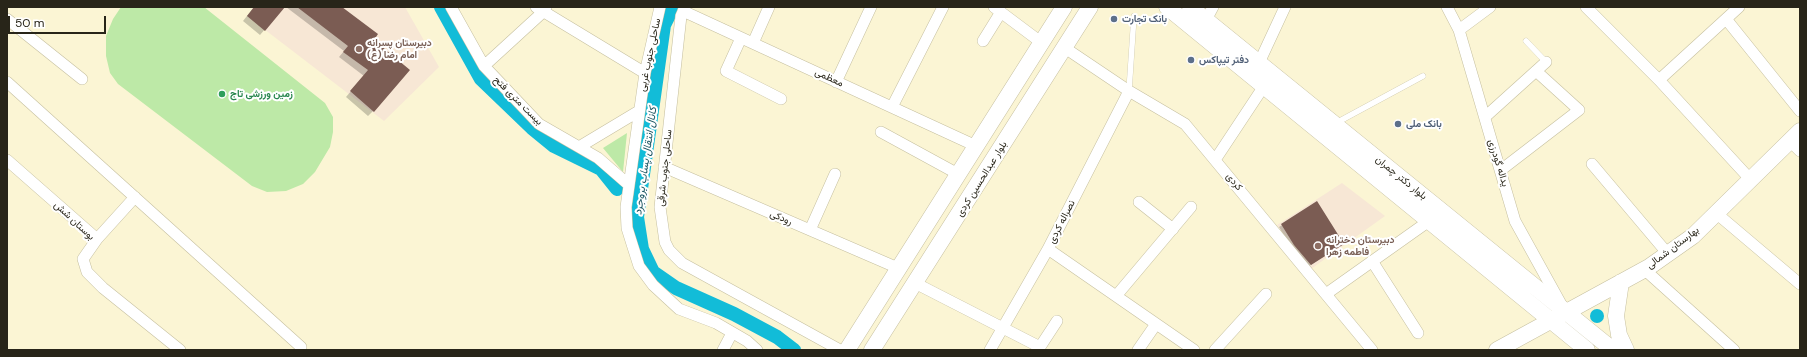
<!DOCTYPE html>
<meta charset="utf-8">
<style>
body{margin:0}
#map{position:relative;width:1807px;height:357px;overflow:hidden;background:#fbf5d4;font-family:"DM Sans",sans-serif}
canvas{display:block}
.frame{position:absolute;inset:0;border:8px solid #282519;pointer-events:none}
.scale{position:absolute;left:8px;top:16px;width:98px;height:18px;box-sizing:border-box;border:2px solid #282519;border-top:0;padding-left:5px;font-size:12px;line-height:14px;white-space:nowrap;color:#282519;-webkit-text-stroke:3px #fff;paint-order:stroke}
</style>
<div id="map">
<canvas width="1807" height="357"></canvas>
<div class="frame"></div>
<div class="scale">50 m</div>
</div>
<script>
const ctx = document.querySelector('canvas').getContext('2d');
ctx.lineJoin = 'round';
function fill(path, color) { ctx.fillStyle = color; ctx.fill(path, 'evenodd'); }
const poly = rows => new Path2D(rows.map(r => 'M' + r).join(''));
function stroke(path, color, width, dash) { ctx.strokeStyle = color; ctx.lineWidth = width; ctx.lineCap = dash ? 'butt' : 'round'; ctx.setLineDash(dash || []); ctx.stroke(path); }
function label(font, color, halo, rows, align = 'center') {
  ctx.font = font + ' "DM Sans",Vazirmatn,sans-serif'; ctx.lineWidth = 4; ctx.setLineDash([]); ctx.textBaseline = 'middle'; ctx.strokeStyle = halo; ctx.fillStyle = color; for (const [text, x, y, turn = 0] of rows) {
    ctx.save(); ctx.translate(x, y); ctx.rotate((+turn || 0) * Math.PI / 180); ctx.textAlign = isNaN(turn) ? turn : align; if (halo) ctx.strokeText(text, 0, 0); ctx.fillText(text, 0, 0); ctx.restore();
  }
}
fill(poly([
 [254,7,405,7,439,67,384,121,247,16],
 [1342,183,1385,216,1311,269,1277,225]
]), '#f7e7d5');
fill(poly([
 [121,7,204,7,325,103,333,117,333,132,330,147,315,172,303,184,286,191,267,192,252,186,118,84,110,73,106,56,106,36,113,19],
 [627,133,623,172,603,148]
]), '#bde9a7');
fill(poly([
 '1590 316a7 7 0 1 1 14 0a7 7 0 1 1-14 0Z'
]), '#12bcd8');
fill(poly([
 [254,7,284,7,260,35,243,21],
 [286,7,340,7,373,40,373,111,368,116,346,97,364,76,339,57,344,51],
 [1316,203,1342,244,1308,267,1291,248,1279,227]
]), '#0003');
stroke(poly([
 [441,7,481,79,532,128,554,146,601,169,617,189],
 [673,7,664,25,637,217,642,249,653,272,676,288,734,314,777,337,794,350]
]), '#12bcd8', 14);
fill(poly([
 [254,7,285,7,265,31,247,16],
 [297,7,342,7,378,34,374,40,410,70,374,112,350,91,368,70,343,52,348,46],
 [1317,201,1344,244,1311,265,1294,245,1281,224]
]), '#7b5c53');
const lane = poly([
 [1526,41,1546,62],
 [1129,91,1134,16],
 [1336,123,1423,76]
]);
const street = poly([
 [451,7,484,66,539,124,598,158,629,185],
 [536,7,645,73],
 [660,7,645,73,626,207,627,228,632,244,639,266,653,285,679,309,716,323,747,341,757,350],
 [685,7,681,16,660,207,665,242,669,250,682,263,840,350],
 [994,7,1042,43],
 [1447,7,1459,30,1515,221,1562,306],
 [1586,7,1659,80,1750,179],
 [683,11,976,146],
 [7,19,82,79],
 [1726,19,1800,111],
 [1206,20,1213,7],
 [1459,30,1490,7],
 [741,38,726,71,781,99],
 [983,41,1001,12],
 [753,43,769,7],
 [1065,48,1129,91,1185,124,1372,350],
 [1259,63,1285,7],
 [484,66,543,12,546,7],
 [1659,80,1739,7],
 [7,82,301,347],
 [836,82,871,7],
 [892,107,943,7],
 [1485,117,1546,62],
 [881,132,958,174],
 [1789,140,1800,151],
 [579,147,639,111],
 [7,160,97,239,83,259,87,272,103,288,180,350],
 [1215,160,1264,86],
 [1592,164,1668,254],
 [664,167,898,268],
 [1501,170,1579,110,1536,71],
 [1139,202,1173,229],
 [1716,213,1800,284],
 [810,230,835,174],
 [97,239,135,197],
 [1048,249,1194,350],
 [1372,261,1418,333],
 [1645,270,1734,350],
 [915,283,1040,347],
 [1326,294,1429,221],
 [1116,296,1191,207],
 [723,350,732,333],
 [990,350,1048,249,1129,91],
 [1038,350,1057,321],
 [1138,350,1156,324],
 [1215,350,1266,294]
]);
const secondary = poly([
 [1167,7,1587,350],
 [1190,7,1613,350],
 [1621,282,1616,316,1619,335,1626,350],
 [847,350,1064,7],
 [872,350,1090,7],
 [1497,350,1649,267,1693,236,1800,131]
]);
stroke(lane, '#c5bf9f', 6);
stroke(street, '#c5bf9f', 12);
stroke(secondary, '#c5bf9f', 17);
stroke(lane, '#fff', 5.5);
stroke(street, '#fff', 11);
stroke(secondary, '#fff', 16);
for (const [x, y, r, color] of [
 [1114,19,4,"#5c6f8a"],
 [359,49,4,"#8d6e63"],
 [1191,60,4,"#5c6f8a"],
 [222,94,4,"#2e9e5b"],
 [1398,124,4,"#5c6f8a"],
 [1318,246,4,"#8d6e63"]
]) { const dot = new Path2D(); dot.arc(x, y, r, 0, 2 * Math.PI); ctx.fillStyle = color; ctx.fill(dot); stroke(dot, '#fff', 1.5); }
label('bold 10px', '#4e5e75', '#fff', [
 ["بانک تجارت",1122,19],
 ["دفتر تیپاکس",1199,60],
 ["بانک ملی",1406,124]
], 'left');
label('bold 10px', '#785e54', '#fff', [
 ["دبیرستان پسرانه",367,43],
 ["امام رضا (ع)",367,55],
 ["دبیرستان دخترانه",1326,240],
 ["فاطمه زهرا",1326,252]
], 'left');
label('10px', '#282519', '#fff', [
 ["ساحلی جنوب غربی",650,55,-78],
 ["معظمی",829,78,25],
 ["بیست متری فتح",518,101,45],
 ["یداله گودرزی",1498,163,73],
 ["ساحلی جنوب شرقی",665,168,-84],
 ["بلوار دکتر چمران",1401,178,39],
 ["بلوار عبدالحسین کردی",982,179,-58],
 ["کردی",1234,182,50],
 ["رودکی",781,218,23],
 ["بوستان شش",74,221,43],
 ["نصراله کردی",1062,222,-63],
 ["بهارستان شمالی",1673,248,-37]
]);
label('bold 10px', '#27864d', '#fff', [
 ["زمین ورزشی تاج",230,94]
], 'left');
label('italic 11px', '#1a5561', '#fff', [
 ["کانال انتقال پساب بروجرد",646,161,-82]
]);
</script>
